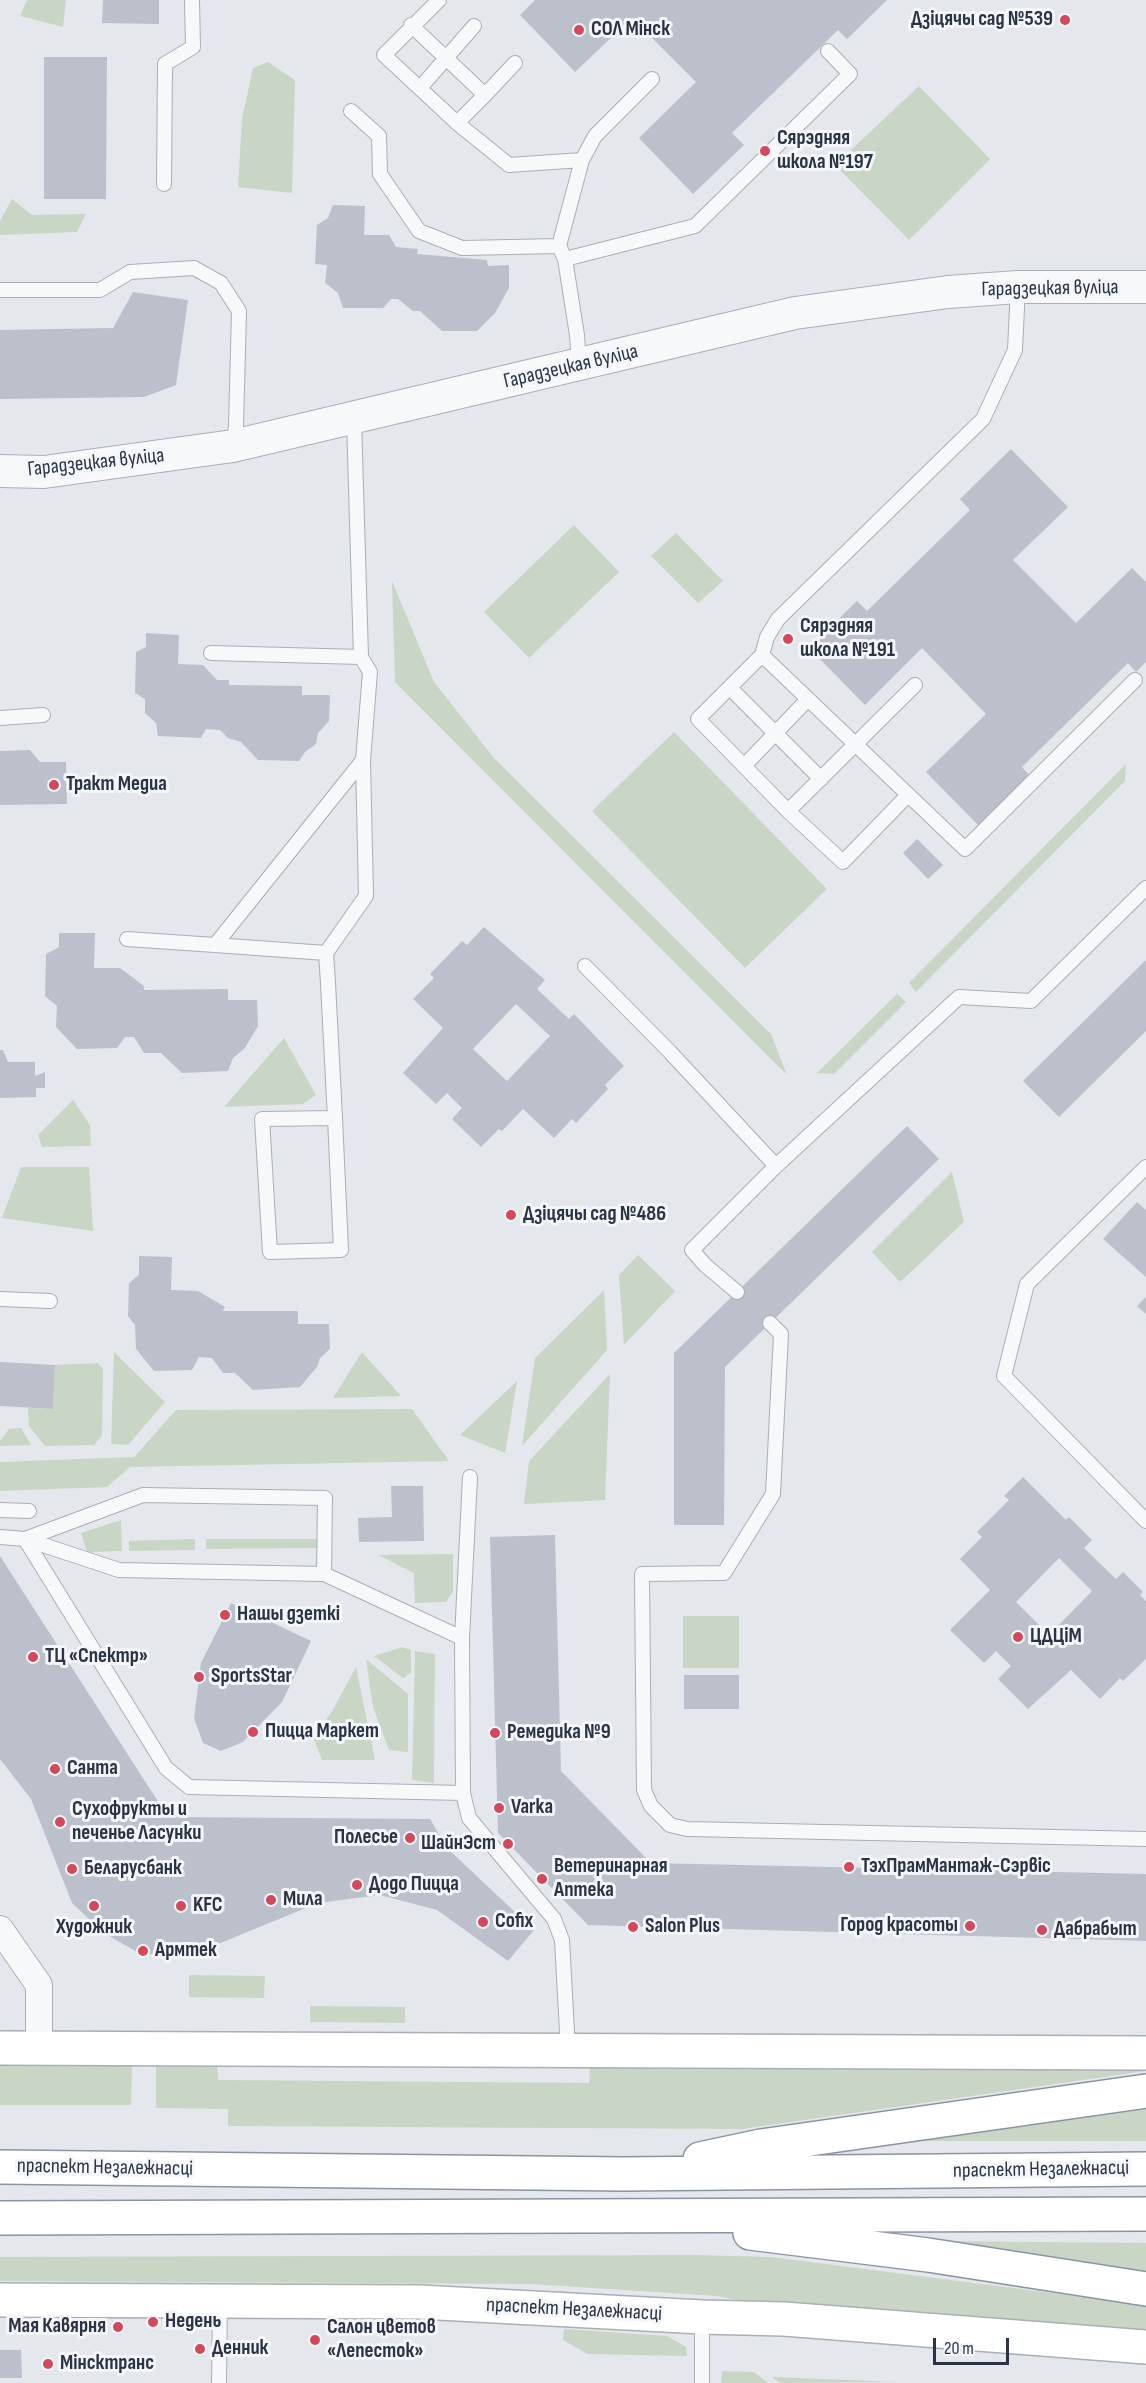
<!DOCTYPE html>
<meta charset="utf-8">
<style>
body{margin:0}
#map{position:relative;width:1146px;height:2383px;overflow:hidden;background:#e4e7ec;font-family:"Sofia Sans Condensed",sans-serif}
canvas{display:block}
.scale{position:absolute;left:933px;top:2338px;width:76px;height:27px;box-sizing:border-box;border:3px solid #2b3445;border-top:0;padding-left:8px;font-size:18px;line-height:21px;white-space:nowrap;color:#2b3445;-webkit-text-stroke:4px #f4f6f9;paint-order:stroke}
</style>
<div id="map">
<canvas width="1146" height="2383"></canvas>
<div class="scale">20 m</div>
</div>
<script>
const ctx = document.querySelector('canvas').getContext('2d');
ctx.lineJoin = 'round';
function fill(path, color) { ctx.fillStyle = color; ctx.fill(path, 'evenodd'); }
const poly = rows => new Path2D(rows.map(r => 'M' + r).join(''));
function stroke(path, color, width, dash) { ctx.strokeStyle = color; ctx.lineWidth = width; ctx.lineCap = dash ? 'butt' : 'round'; ctx.setLineDash(dash || []); ctx.stroke(path); }
function label(font, color, halo, rows, align = 'center') {
  ctx.font = font + ' "Sofia Sans Condensed",sans-serif'; ctx.lineWidth = 6; ctx.setLineDash([]); ctx.textBaseline = 'middle'; ctx.strokeStyle = halo; ctx.fillStyle = color; for (const [text, x, y, turn = 0] of rows) {
    ctx.save(); ctx.translate(x, y); ctx.rotate((+turn || 0) * Math.PI / 180); ctx.textAlign = isNaN(turn) ? turn : align; if (halo) ctx.strokeText(text, 0, 0); ctx.fillText(text, 0, 0); ctx.restore();
  }
}
fill(poly([
 [27,0,66,0,63,27,20,16],
 [268,62,295,80,292,193,238,187,242,119,253,68],
 [919,86,990,159,909,240,835,165],
 [12,199,32,215,86,214,77,232,0,235,0,221],
 [574,525,619,572,529,658,484,612],
 [676,533,723,581,698,603,651,556],
 [392,581,434,682,494,758,771,1034,787,1075,395,682],
 [674,732,827,889,745,968,592,811],
 [1126,764,1125,781,916,992,909,983],
 [897,994,906,1002,834,1074,817,1073],
 [284,1038,316,1095,303,1104,224,1107],
 [73,1100,90,1125,91,1146,42,1147,38,1135],
 [21,1167,89,1167,93,1231,2,1218],
 [952,1172,964,1222,900,1282,872,1252],
 [638,1255,675,1291,624,1345,619,1275],
 [604,1290,607,1350,522,1446,535,1358],
 [114,1352,165,1402,128,1445,111,1444],
 [362,1352,401,1396,333,1398],
 [98,1363,103,1369,102,1436,94,1445,45,1446,29,1426,28,1408,53,1409,55,1365],
 [610,1374,605,1500,524,1504,529,1461],
 [517,1381,505,1453,460,1435],
 [412,1409,449,1461,130,1467,107,1487,0,1491,0,1462,134,1457,176,1410],
 [21,1428,31,1445,0,1446,0,1441,9,1429],
 [121,1520,122,1551,87,1552,81,1533],
 [195,1539,195,1550,129,1551,129,1541],
 [206,1539,319,1539,319,1548,206,1549],
 [453,1554,453,1592,446,1602,415,1603,414,1573,378,1555],
 [683,1616,739,1616,739,1668,683,1668],
 [402,1647,411,1650,411,1673,403,1678,374,1656],
 [415,1651,435,1654,434,1783,412,1780],
 [366,1659,408,1694,408,1752,389,1750,373,1707],
 [356,1667,375,1760,322,1760,313,1737,331,1713],
 [189,1975,265,1976,264,1998,189,1997],
 [310,2006,405,2007,405,2023,310,2022],
 [1146,2057,1146,2071,742,2129,228,2126,228,2109,156,2108,156,2064,217,2063,218,2080,589,2083,590,2066],
 [0,2065,132,2066,131,2105,0,2105],
 [1146,2103,1146,2141,859,2141],
 [930,2241,1146,2243,1146,2273],
 [695,2255,771,2257,1146,2305,1146,2331,785,2310,718,2296,530,2284,0,2281,0,2257],
 [564,2329,667,2336,686,2347,687,2356,588,2354,563,2340],
 [722,2371,754,2372,768,2383,721,2383],
 [772,2377,898,2382,780,2383]
]), '#c9d6c5');
fill(poly([
 [103,0,159,0,159,24,102,23],
 [535,0,887,0,847,39,838,30,732,133,744,145,693,194,639,138,696,82,632,18,575,72,520,15],
 [44,57,107,57,106,199,44,199],
 [333,205,365,206,364,235,389,235,396,247,418,249,417,254,487,260,488,266,509,265,509,288,495,313,477,331,442,331,420,311,413,311,398,299,391,299,383,308,343,308,338,293,325,283,327,265,315,264,317,225,328,218],
 [133,292,188,300,176,385,144,397,0,399,0,330,113,328],
 [1011,449,1068,507,1013,560,1076,623,1132,568,1146,582,1146,662,1136,672,1128,663,1022,767,1032,778,981,828,926,772,986,714,922,648,865,705,809,648,857,601,867,611,970,510,960,499],
 [146,633,179,635,178,664,203,665,217,680,229,680,229,685,302,686,302,695,330,695,329,721,318,733,316,744,305,752,299,761,258,760,241,742,228,738,220,730,206,729,201,738,158,736,156,723,145,713,145,699,135,693,136,652,146,647],
 [30,750,40,762,66,762,67,804,0,805,0,751],
 [917,839,943,865,928,879,903,853],
 [484,927,545,980,537,989,569,1019,574,1014,624,1066,605,1085,608,1089,576,1123,572,1119,554,1138,523,1109,502,1131,499,1129,481,1147,452,1119,462,1108,447,1093,436,1104,403,1073,443,1028,413,999,434,978,430,974,462,941,467,945],
 [516,1004,550,1036,507,1081,473,1049],
 [59,933,95,933,94,968,120,968,144,986,144,990,228,989,228,1000,257,1000,258,1026,245,1048,233,1058,228,1071,182,1073,161,1053,144,1053,134,1037,125,1037,117,1048,77,1049,56,1027,57,1006,45,996,46,954,59,947],
 [1146,960,1146,1031,1059,1117,1023,1081],
 [0,1050,3,1050,8,1062,35,1062,35,1076,45,1072,45,1088,36,1088,36,1097,0,1098],
 [907,1126,939,1159,725,1367,724,1525,674,1525,674,1353],
 [1137,1202,1146,1210,1146,1277,1103,1239],
 [139,1256,172,1257,171,1290,198,1291,225,1307,223,1311,298,1311,298,1324,329,1324,330,1349,320,1358,317,1367,300,1387,253,1390,235,1373,223,1373,212,1358,199,1357,192,1370,154,1371,136,1349,135,1325,128,1316,129,1283,139,1275],
 [1146,1297,1146,1314,1137,1306],
 [0,1362,55,1365,53,1409,0,1406],
 [1023,1477,1066,1520,1069,1517,1092,1540,1084,1548,1116,1579,1123,1572,1143,1592,1140,1595,1146,1601,1146,1659,1123,1681,1120,1678,1100,1699,1071,1670,1028,1709,998,1679,1011,1666,996,1651,984,1663,950,1630,990,1590,960,1559,982,1537,977,1532,1009,1500,1004,1496],
 [1059,1558,1092,1591,1049,1635,1016,1602],
 [391,1486,423,1486,424,1541,359,1542,358,1518,392,1517],
 [555,1535,561,1771,651,1863,1146,1874,1146,1941,588,1925,498,1833,490,1537],
 [0,1556,168,1817,430,1819,447,1848,534,1930,508,1961,437,1910,380,1895,318,1903,196,1953,170,1956,139,1953,104,1933,72,1903,31,1799,0,1759],
 [231,1603,311,1641,282,1702,243,1742,221,1751,203,1743,194,1718,201,1663],
 [684,1675,739,1675,739,1709,684,1709],
 [0,2350,21,2350,22,2378,0,2378]
]), '#bbc0ca');
const service = poly([
 [439,0,384,55,457,123,509,165,582,160],
 [411,25,485,95,457,123],
 [420,88,474,26],
 [485,95,515,63],
 [351,111,379,136,380,174,419,231,462,248,559,246,565,259],
 [164,184,165,64,193,47,192,0],
 [559,246,582,160,595,136,652,79],
 [1018,287,1015,350,983,419,778,619,767,637,762,655,965,849,1135,680],
 [0,290,100,290,130,272,194,268,221,283,239,311,236,426,233,446],
 [579,364,577,335,565,259,695,226,850,74,828,51],
 [211,653,361,657],
 [762,655,698,719,788,811,843,862,907,796],
 [730,688,821,779],
 [0,718,43,715],
 [744,766,808,699],
 [788,811,915,685],
 [127,939,215,945],
 [326,953,215,945,363,760],
 [585,966,670,1052,776,1166],
 [335,1118,262,1119,270,1252,341,1250,335,1118,328,983,326,953,366,896,363,760,370,672,361,657,354,419],
 [1146,1167,1027,1284,1004,1376,1146,1521],
 [737,1292,705,1265,692,1250,776,1166,959,997,1031,1001,1146,888],
 [0,1299,50,1301],
 [770,1323,781,1334,773,1494,724,1573,642,1574,644,1790,651,1806,670,1825,687,1829,1146,1839],
 [470,1477,462,1638,463,1793,469,1818,554,1919,562,1940,568,2050],
 [0,1510,29,1511],
 [0,1537,25,1539,119,1570,324,1574,462,1638],
 [25,1539,166,1768,189,1787,463,1793],
 [25,1539,143,1495,325,1498,324,1574],
 [219,2383,220,2301],
 [702,2383,702,2317]
]);
const minor = poly([
 [0,1929,39,1985,39,2048]
]);
const tertiary = poly([
 [0,471,44,472,233,446,795,313,948,292,1018,287,1146,287]
]);
const secondary = poly([
 [0,2048,1146,2053],
 [0,2300,420,2302,702,2317,784,2319,1146,2347]
]);
const trunk = poly([
 [700,2159,761,2146,1146,2091],
 [0,2167,623,2174,1146,2169],
 [0,2218,1146,2214],
 [750,2233,928,2255,1146,2289]
]);
stroke(service, '#a9aeb7', 16);
stroke(minor, '#a9aeb7', 28);
stroke(tertiary, '#a9aeb7', 34);
stroke(secondary, '#a9aeb7', 36);
stroke(trunk, '#8b94a3', 36);
stroke(service, '#f7f8fa', 14);
stroke(minor, '#f7f8fa', 26);
stroke(tertiary, '#f7f8fa', 32);
stroke(secondary, '#fff', 33);
stroke(trunk, '#fff', 33);
for (const [x, y, r, color] of [
 [1065,20,6,"#d1495b"],
 [579,30,6,"#d1495b"],
 [765,151,6,"#d1495b"],
 [788,639,6,"#d1495b"],
 [54,785,6,"#d1495b"],
 [511,1215,6,"#d1495b"],
 [225,1615,6,"#d1495b"],
 [1018,1637,6,"#d1495b"],
 [33,1657,6,"#d1495b"],
 [199,1677,6,"#d1495b"],
 [253,1732,6,"#d1495b"],
 [495,1733,6,"#d1495b"],
 [55,1769,6,"#d1495b"],
 [499,1808,6,"#d1495b"],
 [60,1822,6,"#d1495b"],
 [410,1838,6,"#d1495b"],
 [508,1844,6,"#d1495b"],
 [849,1867,6,"#d1495b"],
 [72,1869,6,"#d1495b"],
 [542,1879,6,"#d1495b"],
 [357,1885,6,"#d1495b"],
 [271,1900,6,"#d1495b"],
 [94,1906,6,"#d1495b"],
 [181,1906,6,"#d1495b"],
 [483,1922,6,"#d1495b"],
 [970,1926,6,"#d1495b"],
 [633,1927,6,"#d1495b"],
 [1042,1930,6,"#d1495b"],
 [143,1951,6,"#d1495b"],
 [153,2322,6,"#d1495b"],
 [118,2327,6,"#d1495b"],
 [315,2340,6,"#d1495b"],
 [200,2349,6,"#d1495b"],
 [48,2364,6,"#d1495b"]
]) { const dot = new Path2D(); dot.arc(x, y, r, 0, 2 * Math.PI); ctx.fillStyle = color; ctx.fill(dot); stroke(dot, '#f4f6f9', 2); }
label('bold 21px', '#2b3445', '#f4f6f9', [
 ["Дзіцячы сад №539",1053,20,"right"],
 ["СОЛ Мінск",591,30],
 ["Сярэдняя",777,139],
 ["школа №197",777,163],
 ["Сярэдняя",800,627],
 ["школа №191",800,651],
 ["Тракт Медиа",66,785],
 ["Дзіцячы сад №486",523,1215],
 ["Нашы дзеткі",237,1615],
 ["ЦДЦіМ",1030,1637],
 ["ТЦ «Спектр»",45,1657],
 ["SportsStar",211,1677],
 ["Пицца Маркет",265,1732],
 ["Ремедика №9",507,1733],
 ["Санта",67,1769],
 ["Varka",511,1808],
 ["Сухофрукты и",72,1810],
 ["печенье Ласунки",72,1834],
 ["Полесье",398,1838,"right"],
 ["ШайнЭст",496,1844,"right"],
 ["Ветеринарная",554,1867],
 ["Аптека",554,1891],
 ["ТэхПрамМантаж-Сэрвіс",861,1867],
 ["Беларусбанк",84,1869],
 ["Додо Пицца",369,1885],
 ["Мила",283,1900],
 ["KFC",193,1906],
 ["Cofix",495,1922],
 ["Город красоты",958,1926,"right"],
 ["Salon Plus",645,1927],
 ["Художник",94,1928,"center"],
 ["Дабрабыт",1054,1930],
 ["Армтек",155,1951],
 ["Недень",165,2322],
 ["Мая Кавярня",106,2327,"right"],
 ["Салон цветов",327,2328],
 ["«Лепесток»",327,2352],
 ["Денник",212,2349],
 ["Мінсктранс",60,2364]
], 'left');
label('21px', '#2b3445', '#f4f6f9', [
 ["Гарадзецкая вуліца",1050,289,-1],
 ["Гарадзецкая вуліца",571,367,-13],
 ["Гарадзецкая вуліца",96,463,-6],
 ["праспект Незалежнасці",105,2168,1],
 ["праспект Незалежнасці",1041,2170,-1],
 ["праспект Незалежнасці",574,2310,3]
]);
</script>
